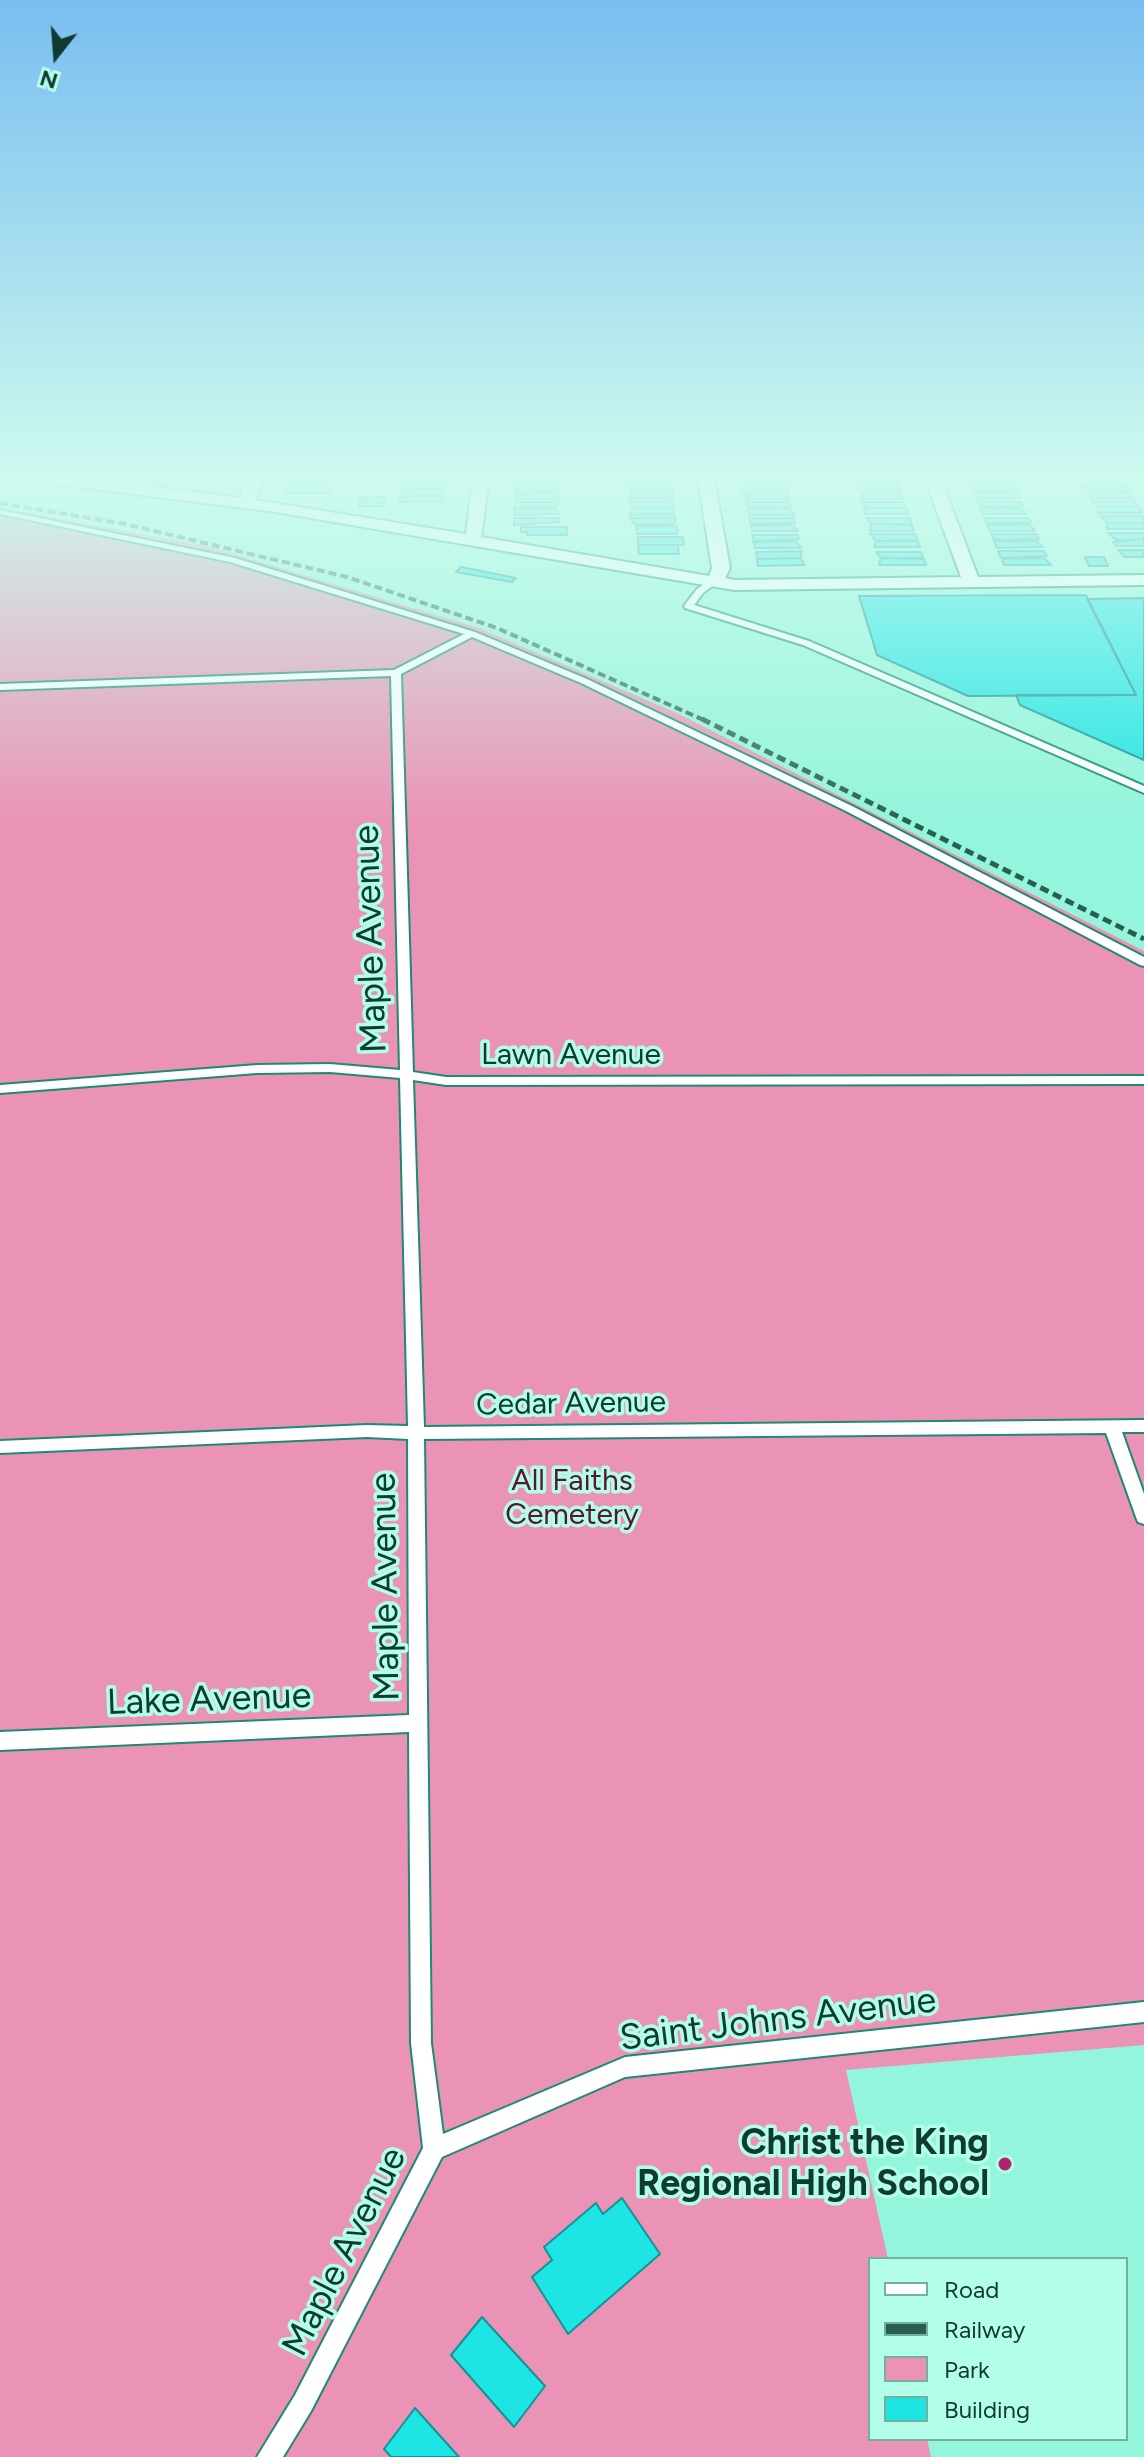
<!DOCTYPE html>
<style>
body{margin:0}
#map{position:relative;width:1144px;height:2457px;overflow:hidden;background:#93f5db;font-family:Figtree,sans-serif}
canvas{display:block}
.legend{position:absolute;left:868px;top:2257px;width:260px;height:184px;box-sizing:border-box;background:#b3fee9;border:2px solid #72b09f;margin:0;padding:10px 14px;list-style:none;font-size:24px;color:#103b31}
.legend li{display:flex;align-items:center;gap:16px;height:40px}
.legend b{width:40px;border:2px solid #72b09f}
.north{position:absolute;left:16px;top:16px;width:80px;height:80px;-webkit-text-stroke:6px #b3fee9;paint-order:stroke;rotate:197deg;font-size:22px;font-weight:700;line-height:32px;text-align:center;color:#103b31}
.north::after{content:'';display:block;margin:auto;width:28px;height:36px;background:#103b31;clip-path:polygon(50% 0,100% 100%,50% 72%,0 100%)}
</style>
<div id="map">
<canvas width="1144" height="2457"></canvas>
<ul class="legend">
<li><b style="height:10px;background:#fff"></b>Road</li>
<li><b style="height:10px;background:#295f51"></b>Railway</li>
<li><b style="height:22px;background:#ea93b6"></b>Park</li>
<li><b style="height:22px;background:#1fe4e4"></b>Building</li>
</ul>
<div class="north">N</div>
</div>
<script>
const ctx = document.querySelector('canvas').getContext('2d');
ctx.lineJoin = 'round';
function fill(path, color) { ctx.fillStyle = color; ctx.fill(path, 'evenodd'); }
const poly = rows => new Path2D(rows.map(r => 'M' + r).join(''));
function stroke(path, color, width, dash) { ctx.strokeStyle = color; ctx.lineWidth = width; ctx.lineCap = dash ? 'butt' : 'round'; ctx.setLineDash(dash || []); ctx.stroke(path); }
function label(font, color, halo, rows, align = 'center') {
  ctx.font = font + ' Figtree,sans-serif'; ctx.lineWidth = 7; ctx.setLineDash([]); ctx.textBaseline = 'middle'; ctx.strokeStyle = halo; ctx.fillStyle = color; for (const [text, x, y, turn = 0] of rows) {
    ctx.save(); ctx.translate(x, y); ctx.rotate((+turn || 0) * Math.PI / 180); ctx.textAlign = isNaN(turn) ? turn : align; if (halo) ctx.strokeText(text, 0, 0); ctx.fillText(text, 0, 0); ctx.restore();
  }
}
fill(poly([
 [0,508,208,546,479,628,679,714,1144,951,1144,2045,846,2070,888,2259,870,2259,870,2439,927,2439,931,2457,0,2457]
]), '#ea93b6');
const building = poly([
 [289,479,329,479,332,480,331,484,288,484,289,479],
 [516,479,559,479,559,484,516,484,516,479],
 [627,479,671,479,671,483,627,483,627,479],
 [742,479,785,479,786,484,743,484,742,479],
 [854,479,896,479,898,483,855,483,854,479],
 [968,479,1010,479,1012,483,969,483,968,479],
 [405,480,444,480,444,486,401,486,405,480],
 [1083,485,1126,485,1129,491,1090,492,1083,485],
 [628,486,671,486,672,492,632,493,628,486],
 [971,486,1014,486,1016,491,973,492,971,486],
 [288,487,327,487,330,489,329,493,286,493,288,487],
 [515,487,559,487,559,491,522,493,515,492,515,487],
 [743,487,787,487,788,493,740,492,743,487],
 [856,487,899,487,901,492,862,493,856,487],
 [400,489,444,489,443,495,403,496,400,489],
 [1014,492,1020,498,976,499,974,493,1014,492],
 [1090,492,1130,492,1133,498,1090,498,1090,492],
 [515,493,556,493,559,499,515,499,515,493],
 [632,493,672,493,673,498,629,499,632,493],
 [745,493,785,493,790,499,746,499,745,493],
 [862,493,901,493,903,499,860,499,862,493],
 [403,496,443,496,442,502,398,502,403,496],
 [360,497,385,497,384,506,359,506,360,497],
 [673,501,674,507,633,508,629,502,673,501],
 [1091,501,1134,501,1138,507,1098,507,1091,501],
 [515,502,558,502,559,506,521,508,514,508,515,502],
 [746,502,790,502,791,507,748,508,746,502],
 [861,502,904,502,906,508,866,508,861,502],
 [978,502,1021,502,1023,506,980,507,978,502],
 [1098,507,1139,507,1142,513,1098,513,1098,507],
 [555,508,559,514,514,515,514,509,555,508],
 [633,508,674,508,674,514,630,515,633,508],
 [789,508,794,515,749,515,748,509,789,508],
 [866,508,907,508,909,514,864,514,866,508],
 [980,508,1021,508,1027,514,983,514,980,508],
 [1100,516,1144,516,1144,523,1107,523,1100,516],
 [675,517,675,523,668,524,634,524,630,518,675,517],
 [514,518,559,518,559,522,514,525,514,518],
 [749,518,794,518,795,523,751,524,749,518],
 [866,518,910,518,912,524,871,524,866,518],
 [984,518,1028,518,1031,522,987,524,984,518],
 [1107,523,1142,523,1144,529,1107,529,1107,523],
 [871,524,912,525,914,531,870,531,871,524],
 [1029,524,1035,531,990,531,987,525,1029,524],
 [751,525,792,525,798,531,752,531,751,525],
 [636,526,676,526,678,530,677,534,637,534,636,526],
 [521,527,567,527,567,535,527,535,527,532,521,532,521,527],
 [1108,533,1144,533,1144,539,1116,540,1108,533],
 [870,534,915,534,918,540,876,541,870,534],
 [991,534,1036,534,1039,539,994,540,991,534],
 [752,535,798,535,799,539,754,541,752,535],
 [638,537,683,537,684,545,638,545,638,537],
 [1144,539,1144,546,1116,546,1113,542,1144,539],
 [796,541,801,548,755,548,753,542,796,541],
 [876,541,918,541,920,547,874,547,876,541],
 [994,541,1037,541,1043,547,997,548,994,541],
 [638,545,678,545,679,554,639,554,638,545],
 [1118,550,1144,550,1144,557,1125,557,1118,550],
 [802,551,800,558,764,559,757,558,756,552,802,551],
 [998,551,1044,551,1047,556,1001,558,998,551],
 [876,552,921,552,923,558,881,558,876,552],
 [1085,557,1104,557,1108,566,1089,566,1085,557],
 [800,558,805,565,758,566,757,559,800,558],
 [881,558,924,559,926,565,879,565,881,558],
 [1044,558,1051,565,1004,565,1002,559,1044,558],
 [461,567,516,578,512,582,456,572,461,567],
 [1086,595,1136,695,968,696,877,655,859,596,1086,595],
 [1144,598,1144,760,1020,705,1016,695,1136,695,1087,599,1144,598],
 [622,2198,660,2254,568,2334,532,2277,552,2260,544,2247,596,2203,603,2214,622,2198],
 [482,2317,545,2386,514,2427,451,2355,482,2317],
 [415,2408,459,2457,391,2457,384,2449,415,2408]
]);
fill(building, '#1fe4e4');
stroke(building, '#129494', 2);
const service = poly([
 [0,510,235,558,475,632,587,679,852,806,1144,957,1144,966,1140,965,844,810,581,683,472,637,401,674,413,1072,446,1077,1144,1076,1144,1084,446,1085,413,1080,424,1427,1144,1420,1144,1432,1122,1432,1144,1494,1144,1524,1138,1522,1136,1517,1106,1433,424,1439,431,2043,443,2134,625,2057,1144,2002,1144,2022,625,2077,442,2157,311,2411,283,2457,257,2457,295,2395,423,2148,411,2043,409,1732,0,1750,0,1732,409,1715,408,1439,367,1437,0,1453,0,1441,367,1425,408,1426,400,1078,330,1072,257,1073,0,1093,0,1085,257,1065,330,1064,400,1070,391,676,0,690,0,684,394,670,464,634,230,562,0,514,0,510],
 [712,579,719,581,703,593,694,605,809,641,1144,786,1144,793,803,645,685,608,684,606,697,589,712,579]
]);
const minor = poly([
 [45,479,92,479,241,498,246,479,262,479,256,500,466,534,473,479,489,479,481,537,709,576,712,568,698,479,714,479,730,568,725,578,734,580,961,577,925,479,941,479,978,577,1144,575,1144,585,734,590,269,511,53,484,45,479]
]);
stroke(service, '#1d8a74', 4);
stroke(minor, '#1d8a74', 4);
fill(service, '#fff');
fill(minor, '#fff');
stroke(poly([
 [0,503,125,524,347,577,497,628,706,721]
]), '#295f51', 4, [8, 4]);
stroke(poly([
 [702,719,1144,939]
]), '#295f51', 5, [9, 5]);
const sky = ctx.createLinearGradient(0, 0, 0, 823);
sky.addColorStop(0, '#79bef0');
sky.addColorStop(0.58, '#cefaef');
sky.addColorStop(1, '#cefaef00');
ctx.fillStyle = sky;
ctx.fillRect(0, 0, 1144, 823);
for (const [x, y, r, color] of [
 [1005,2164,8,"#ac246a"]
]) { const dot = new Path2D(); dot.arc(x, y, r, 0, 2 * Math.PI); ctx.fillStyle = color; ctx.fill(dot); stroke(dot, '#b3fee9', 3); }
label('30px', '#103b31', '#b3fee9', [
 ["Lawn Avenue",571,1055],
 ["Cedar Avenue",571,1404,-1]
]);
label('30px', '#571635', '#b3fee9', [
 ["All Faiths",572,1481],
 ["Cemetery",572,1515]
]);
label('36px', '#103b31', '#b3fee9', [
 ["Maple Avenue",371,939,-92],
 ["Maple Avenue",386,1587,-91],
 ["Lake Avenue",209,1700,-2],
 ["Saint Johns Avenue",778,2020,-7],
 ["Maple Avenue",345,2252,-63]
]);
label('bold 36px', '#103b31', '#b3fee9', [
 ["Christ the King",989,2143],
 ["Regional High School",989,2184]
], 'right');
</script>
